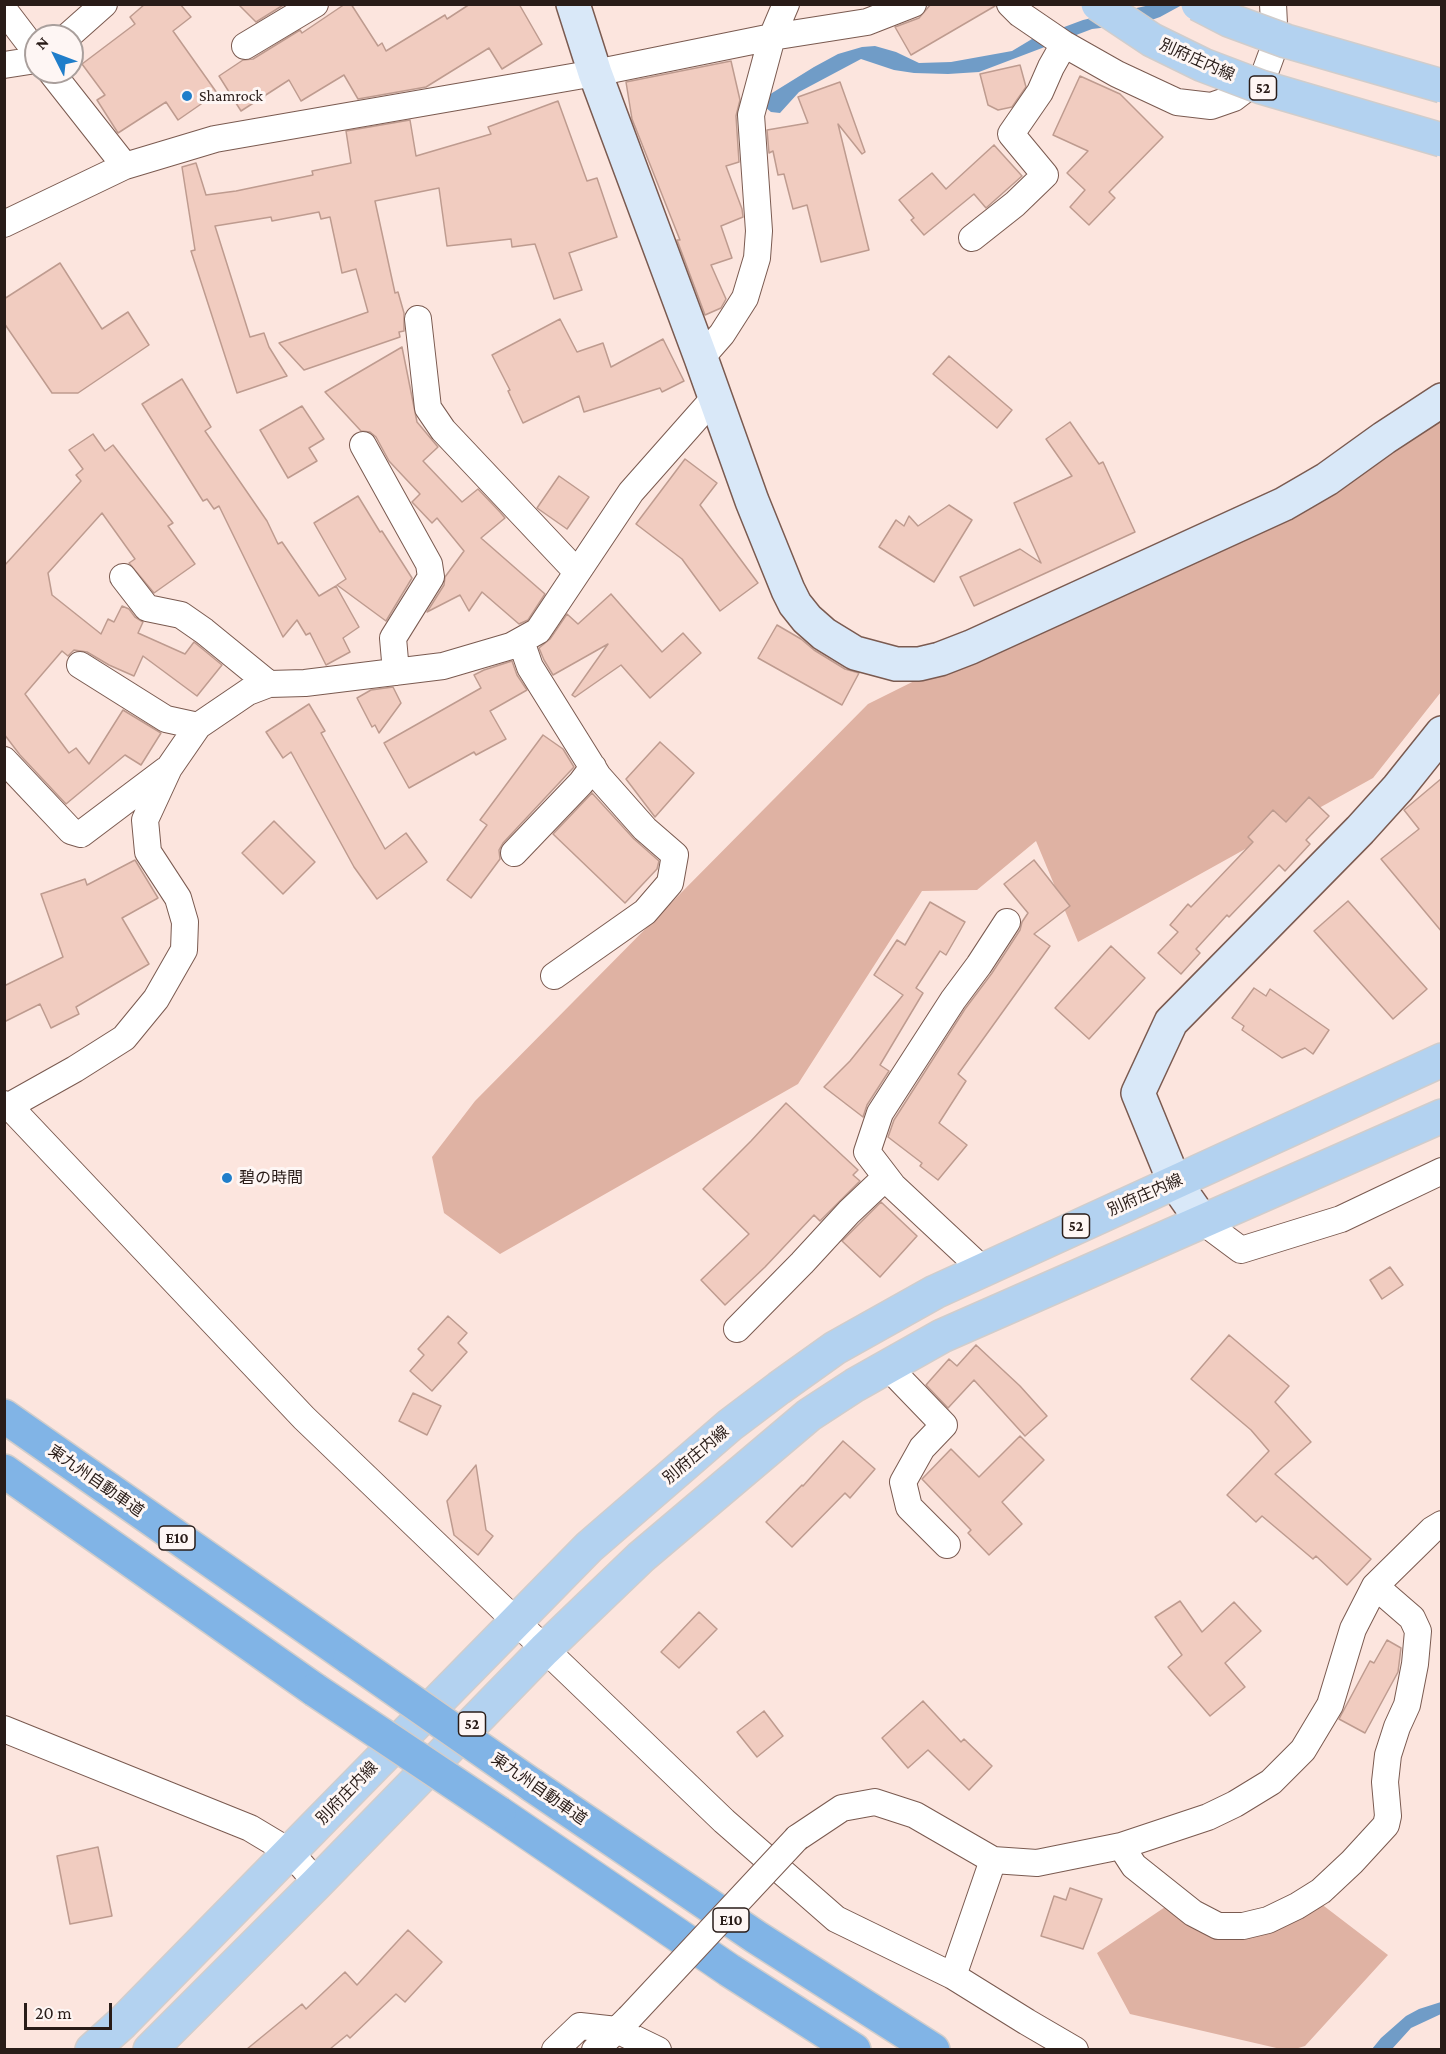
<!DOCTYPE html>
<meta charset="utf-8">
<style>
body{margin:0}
#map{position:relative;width:1446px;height:2054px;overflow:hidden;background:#fce5de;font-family:"Crimson Pro",serif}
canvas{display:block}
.frame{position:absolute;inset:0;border:6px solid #291c18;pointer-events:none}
.north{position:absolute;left:24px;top:24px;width:60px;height:60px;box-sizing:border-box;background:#fef6f4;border:2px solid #a99f9c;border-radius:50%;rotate:312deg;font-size:16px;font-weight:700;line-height:24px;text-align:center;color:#291c18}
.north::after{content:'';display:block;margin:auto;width:21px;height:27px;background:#207eca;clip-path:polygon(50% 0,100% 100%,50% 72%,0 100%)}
.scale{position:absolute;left:24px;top:2003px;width:88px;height:27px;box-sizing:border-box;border:3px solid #291c18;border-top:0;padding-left:8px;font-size:18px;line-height:21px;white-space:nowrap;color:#291c18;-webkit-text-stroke:4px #fef6f4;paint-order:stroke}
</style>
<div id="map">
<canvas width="1446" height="2054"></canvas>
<div class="frame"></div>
<div class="north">N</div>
<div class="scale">20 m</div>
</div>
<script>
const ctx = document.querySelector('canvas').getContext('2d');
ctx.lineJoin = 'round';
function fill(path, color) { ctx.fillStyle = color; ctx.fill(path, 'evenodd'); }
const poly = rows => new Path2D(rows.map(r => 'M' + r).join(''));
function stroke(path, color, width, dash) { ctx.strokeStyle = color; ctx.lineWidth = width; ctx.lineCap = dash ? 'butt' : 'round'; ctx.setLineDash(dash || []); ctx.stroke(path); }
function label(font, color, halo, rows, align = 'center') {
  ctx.font = font + ' "Crimson Pro","Noto Sans JP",serif'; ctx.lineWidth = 6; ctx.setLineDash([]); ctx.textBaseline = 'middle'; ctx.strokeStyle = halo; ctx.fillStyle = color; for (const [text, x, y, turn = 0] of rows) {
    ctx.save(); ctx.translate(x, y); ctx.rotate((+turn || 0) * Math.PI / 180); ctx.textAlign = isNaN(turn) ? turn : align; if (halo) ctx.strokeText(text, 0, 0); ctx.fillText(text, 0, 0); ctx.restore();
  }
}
fill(poly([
 [1441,419,1441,692,1373,778,1078,942,1036,841,977,890,922,891,798,1084,500,1254,444,1213,432,1157,475,1101,868,704],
 [1171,1903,1211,1931,1320,1903,1388,1955,1305,2046,1295,2049,1285,2050,1130,2014,1097,1953]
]), '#dfb2a3');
fill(poly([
 [1150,5,1182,5,1160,17,1143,23,1092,29,979,72,948,74,914,73,894,70,861,59,799,92,780,113,771,112,765,107,764,98,814,67,838,54,862,47,875,46,896,52,919,63,951,62,1012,51,1032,39,1083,20],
 [1441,2002,1441,2014,1411,2028,1392,2049,1372,2049,1381,2038,1406,2016,1419,2009]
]), '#709cc7');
const building = poly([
 [145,4,180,4,191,17,173,31,217,93,178,120,166,102,118,133,97,100,105,95,82,64,135,24,130,17,145,4],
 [238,4,285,4,256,22,238,4],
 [345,4,351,4,378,46,382,43,386,51,445,15,447,19,470,4,519,4,542,44,502,69,489,48,426,87,358,99,344,75,301,101,289,80,241,111,219,76,243,60,253,59,300,30,302,33,345,4],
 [931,4,995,4,995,6,911,55,895,27,919,18,931,4],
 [731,61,740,100,736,116,739,162,726,166,742,209,743,217,721,226,732,258,711,265,726,299,721,308,705,315,677,240,680,240,632,119,626,82,731,61],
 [1020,65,1026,87,1012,107,998,110,988,105,980,74,1020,65],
 [1080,76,1120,94,1163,137,1109,192,1115,198,1089,225,1070,207,1085,190,1067,173,1088,151,1053,135,1080,76],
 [840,82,865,152,862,154,838,124,869,250,821,262,807,205,793,209,784,174,778,175,773,151,769,153,767,130,808,123,798,97,840,82],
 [558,101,587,181,597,178,617,237,569,253,582,290,554,299,535,244,512,247,511,239,447,246,439,188,375,201,395,293,398,292,404,313,404,331,399,332,400,337,304,370,279,343,368,312,356,269,342,273,330,217,321,219,319,212,272,221,271,217,215,226,250,337,264,333,269,347,287,376,237,393,191,251,195,250,182,167,196,163,206,195,236,191,313,175,312,171,351,163,346,131,410,120,416,156,491,134,488,127,558,101],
 [994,145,1022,176,986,208,974,194,924,235,911,220,914,218,899,200,932,173,946,189,994,145],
 [60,263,102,329,128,312,149,345,78,393,52,393,4,323,4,299,60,263],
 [560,319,577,352,603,343,611,367,663,339,684,381,662,392,660,388,584,412,579,396,523,423,508,391,510,390,492,355,560,319],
 [402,347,417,422,438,447,423,461,462,502,478,489,500,512,505,518,481,538,545,594,528,620,519,624,482,592,469,611,460,595,427,612,444,585,445,577,464,551,437,518,432,523,412,502,420,494,389,461,376,437,370,432,361,431,325,392,402,347],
 [949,356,1012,410,997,428,933,374,949,356],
 [182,379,211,427,205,431,267,521,278,544,282,542,319,596,336,586,359,627,343,638,350,652,326,665,310,633,306,635,297,620,283,637,219,506,214,509,207,499,203,501,142,404,182,379],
 [302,406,324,439,309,448,317,461,288,478,260,430,302,406],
 [1070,422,1099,464,1103,462,1135,532,974,606,960,577,1020,549,1041,563,1014,503,1072,476,1046,439,1070,422],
 [93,434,105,451,113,445,173,523,168,526,195,564,154,593,129,563,135,559,102,513,48,573,52,595,101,634,108,619,114,622,122,606,129,609,135,617,143,622,138,633,185,654,194,642,222,665,197,696,143,656,134,676,109,665,87,652,74,650,68,656,62,651,25,694,69,753,76,748,89,764,123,710,161,733,141,765,125,755,66,804,20,755,4,734,4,566,81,481,76,475,83,469,69,450,93,434],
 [685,459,717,483,700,505,758,583,720,611,682,559,636,524,685,459],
 [559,476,589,497,567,529,537,508,559,476],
 [358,496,380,532,382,531,412,578,386,621,337,585,346,579,314,523,358,496],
 [949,505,972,520,934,582,879,547,896,520,904,526,909,516,918,526,949,505],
 [611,594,662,652,683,633,701,653,650,698,621,665,575,697,572,695,608,644,553,675,544,660,539,648,550,639,567,614,578,624,611,594],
 [777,625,801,639,814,650,845,669,859,673,842,705,758,658,777,625],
 [512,661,517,675,527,690,490,711,506,739,476,755,474,752,409,788,384,743,481,688,474,675,484,670,512,661],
 [393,687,401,703,379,733,375,725,372,727,357,698,371,690,393,687],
 [309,704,325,731,321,733,385,849,406,833,427,862,377,899,354,867,291,752,283,758,266,732,309,704],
 [543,735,563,749,574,767,503,843,499,850,500,859,471,898,447,880,487,825,480,820,543,735],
 [660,742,694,773,655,817,626,779,660,742],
 [1442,778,1442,932,1381,859,1419,829,1404,810,1442,778],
 [592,793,634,839,659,861,657,869,625,903,553,834,592,793],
 [1309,797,1329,816,1306,840,1310,844,1285,871,1279,865,1229,917,1227,915,1196,949,1200,953,1181,974,1158,953,1178,932,1170,925,1188,904,1191,907,1253,842,1248,837,1273,810,1286,822,1309,797],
 [274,821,315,862,283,894,242,853,274,821],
 [135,860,158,898,122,918,149,964,76,1007,79,1014,51,1028,40,1004,4,1022,4,986,63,957,41,894,85,879,87,885,135,860],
 [1034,860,1070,906,1034,934,1050,946,958,1074,966,1081,939,1123,967,1145,938,1180,920,1166,922,1163,888,1137,894,1120,965,1009,992,973,1020,930,1022,922,1028,913,1004,884,1034,860],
 [1348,901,1427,989,1393,1019,1314,931,1348,901],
 [930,902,965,922,946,955,940,951,916,988,923,993,880,1065,889,1071,867,1105,863,1117,824,1087,850,1061,903,995,874,975,897,940,905,945,930,902],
 [1111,946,1145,978,1089,1039,1055,1008,1111,946],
 [1254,988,1266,996,1270,989,1329,1030,1313,1054,1305,1048,1282,1058,1242,1030,1244,1026,1232,1018,1254,988],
 [786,1103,858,1170,853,1175,860,1181,820,1221,814,1215,765,1267,725,1305,701,1280,749,1234,703,1189,751,1141,786,1103],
 [881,1202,917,1236,880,1277,842,1241,881,1202],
 [1390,1267,1403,1285,1382,1299,1370,1280,1390,1267],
 [448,1316,467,1333,458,1343,467,1352,432,1391,410,1371,424,1355,418,1349,448,1316],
 [1229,1335,1289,1386,1275,1402,1311,1442,1275,1474,1371,1559,1347,1585,1316,1556,1313,1559,1262,1516,1256,1522,1227,1495,1269,1451,1251,1430,1191,1379,1229,1335],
 [976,1345,1020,1386,1047,1416,1025,1436,974,1380,948,1408,926,1385,949,1359,957,1366,976,1345],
 [413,1393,441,1406,427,1435,399,1421,413,1393],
 [1020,1436,1044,1460,1002,1502,1022,1524,989,1555,968,1533,971,1530,922,1479,951,1449,979,1477,1020,1436],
 [843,1441,875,1469,850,1498,845,1493,792,1547,766,1522,802,1485,803,1486,843,1441],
 [476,1465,486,1530,493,1536,478,1555,454,1535,447,1501,476,1465],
 [1180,1601,1202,1632,1234,1602,1261,1631,1225,1663,1245,1687,1210,1716,1168,1667,1182,1655,1155,1617,1180,1601],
 [699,1612,717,1629,679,1668,661,1652,699,1612],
 [1387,1640,1401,1648,1398,1672,1365,1733,1339,1719,1370,1661,1374,1663,1387,1640],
 [923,1701,961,1742,964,1739,992,1766,969,1790,928,1750,908,1768,882,1738,923,1701],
 [764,1711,783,1736,757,1757,737,1732,764,1711],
 [98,1847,112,1916,70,1924,57,1856,98,1847],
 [1070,1888,1102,1899,1083,1949,1041,1936,1054,1896,1066,1900,1070,1888],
 [408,1930,442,1962,405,2002,396,1994,350,2038,347,2035,330,2049,247,2049,302,2004,306,2009,345,1972,357,1985,408,1930]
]);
fill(building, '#f1ccc0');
stroke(building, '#be9b8f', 1.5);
const street = poly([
 [1010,4,1020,14,1064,44,1117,74,1177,102,1211,106,1234,98,1264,75,1275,45,1273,4],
 [4,10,36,52],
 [68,36,104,4],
 [245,46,315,4],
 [4,65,36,60],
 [51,72,125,166],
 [4,224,125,166,215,139,595,73,772,37,867,22,913,4],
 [972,238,1015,204,1045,175,1011,134,1040,92,1051,67,1064,44],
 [418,319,428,408,443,430,577,572],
 [701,358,722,334,745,298,757,258,759,231,751,115,772,37,786,4],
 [363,445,429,564,431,577,393,638,396,672],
 [123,577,147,608,181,615,204,631,269,684],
 [521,641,530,667,598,776,645,829,675,855,670,883,645,912,554,976],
 [80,665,166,719,198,726],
 [4,760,71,831,81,834,166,770],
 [514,853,581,783,593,767],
 [4,1104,9,1106,304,1418,724,1821,836,1919,953,1976,1027,2022,1075,2050],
 [9,1106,75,1069,124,1038,156,999,184,950,185,922,178,898,148,852,145,820,169,768,198,726,248,692,269,684,305,683,443,666,511,646,538,631,631,492,715,397],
 [1202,1221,1241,1250,1341,1219,1442,1171],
 [982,1269,893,1186,867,1152,880,1113,953,1000,979,965,1007,922],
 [737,1329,802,1263,849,1212,886,1177],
 [888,1367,944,1425,922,1448,903,1482,909,1507,947,1545],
 [4,1729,250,1828,290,1852,317,1883],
 [797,1838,842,1808,875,1802,915,1815,993,1860,1037,1863,1121,1846,1208,1817,1235,1804,1271,1782,1303,1750,1330,1705,1353,1629,1375,1586,1432,1530,1442,1524],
 [1121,1846,1134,1866,1193,1913,1218,1926,1243,1926,1268,1920,1297,1906,1321,1891,1352,1862,1386,1825,1388,1816,1385,1782,1388,1755,1397,1727,1407,1705,1415,1664,1418,1631,1412,1618,1375,1586],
 [953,1976,993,1860],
 [555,2050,580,2026,617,2030,629,2018],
 [595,2050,617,2030,658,2050]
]);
const secondary = poly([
 [573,4,595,73,701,358,752,501,788,590,795,604,807,619,824,634,855,653,896,664,919,664,940,659,971,647,1284,504,1327,479,1384,438,1442,400],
 [1202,1221,1174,1181,1138,1093,1171,1022,1360,830,1398,788,1442,733]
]);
const primary = poly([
 [92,2050,122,2023,589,1547,730,1425,779,1388,835,1348,935,1292,1442,1060],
 [150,2050,317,1883,544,1650,641,1557,809,1415,855,1385,942,1336,1442,1116]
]);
const highway = poly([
 [4,1416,350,1658],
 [4,1471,315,1690],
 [532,1785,756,1937,933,2050],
 [499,1813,729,1970,854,2050]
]);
stroke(street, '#7a5a50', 28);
stroke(secondary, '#7a5a50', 36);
stroke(primary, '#d0cdcc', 36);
stroke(highway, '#d0cdcc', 36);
stroke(street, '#fff', 26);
stroke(secondary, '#d9e8f8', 33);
stroke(primary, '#b3d2f0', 33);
stroke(highway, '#81b4e6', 33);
const streetBridge = poly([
 [629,2018,797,1838]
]);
const primaryBridge = poly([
 [1098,4,1152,40,1203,65,1261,87,1442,140],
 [1198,4,1229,20,1286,41,1442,86]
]);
const highwayBridge = poly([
 [350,1658,532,1785],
 [315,1690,499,1813]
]);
stroke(streetBridge, '#7a5a50', 28, []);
stroke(primaryBridge, '#d0cdcc', 36, []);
stroke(highwayBridge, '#d0cdcc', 36, []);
stroke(streetBridge, '#fff', 26);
stroke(primaryBridge, '#b3d2f0', 33);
stroke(highwayBridge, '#81b4e6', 33);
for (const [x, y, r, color] of [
 [187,96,6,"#207eca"],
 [227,1178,6,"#207eca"]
]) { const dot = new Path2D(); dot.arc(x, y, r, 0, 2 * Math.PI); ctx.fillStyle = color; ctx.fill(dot); stroke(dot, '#fef6f4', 2); }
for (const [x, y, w] of [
 [1263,88,27],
 [1076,1226,27],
 [177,1538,36],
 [472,1724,27],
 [731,1920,36]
]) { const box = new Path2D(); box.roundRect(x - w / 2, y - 12, w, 24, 4.5); ctx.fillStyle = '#fef6f4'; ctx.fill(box); stroke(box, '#291c18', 1.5); }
label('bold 15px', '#291c18', null, [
 ["52",1263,88],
 ["52",1076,1226],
 ["E10",177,1538],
 ["52",472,1724],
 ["E10",731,1920]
]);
label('16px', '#291c18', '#fef6f4', [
 ["別府庄内線",1197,60,24],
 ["別府庄内線",1145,1195,-24],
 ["別府庄内線",696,1455,-40],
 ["東九州自動車道",96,1481,35],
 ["東九州自動車道",539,1789,35],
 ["別府庄内線",347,1793,-46]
]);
label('16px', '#291c18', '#fef6f4', [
 ["Shamrock",199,96],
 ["碧の時間",239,1178]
], 'left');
</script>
